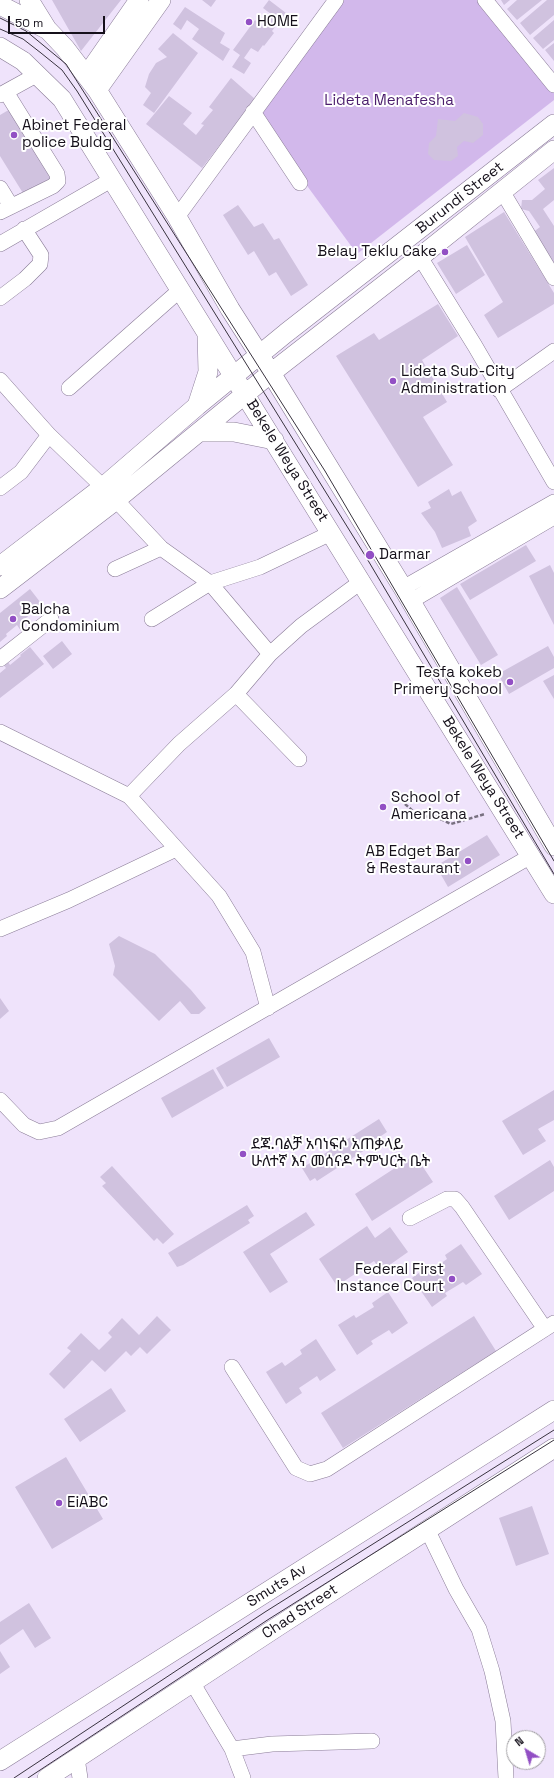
<!DOCTYPE html>
<meta charset="utf-8">
<style>
body{margin:0}
#map{position:relative;width:554px;height:1778px;overflow:hidden;background:#efe3fb;font-family:"Space Grotesk",sans-serif}
canvas{display:block}
.north{position:absolute;left:506px;top:1730px;width:40px;height:40px;box-sizing:border-box;background:#fff;border:1px solid #a19fa3;border-radius:50%;rotate:322deg;font-size:11px;font-weight:700;line-height:16px;text-align:center;color:#15101a}
.north::after{content:'';display:block;margin:auto;width:14px;height:18px;background:#924fc4;clip-path:polygon(50% 0,100% 100%,50% 72%,0 100%)}
.scale{position:absolute;left:8px;top:16px;width:97px;height:18px;box-sizing:border-box;border:2px solid #15101a;border-top:0;padding-left:5px;font-size:12px;line-height:14px;white-space:nowrap;color:#15101a;-webkit-text-stroke:3px #fff;paint-order:stroke}
</style>
<div id="map">
<canvas width="554" height="1778"></canvas>
<div class="north">N</div>
<div class="scale">50 m</div>
</div>
<script>
const ctx = document.querySelector('canvas').getContext('2d');
ctx.lineJoin = 'round';
function fill(path, color) { ctx.fillStyle = color; ctx.fill(path, 'evenodd'); }
const poly = rows => new Path2D(rows.map(r => 'M' + r).join(''));
function stroke(path, color, width, dash) { ctx.strokeStyle = color; ctx.lineWidth = width; ctx.lineCap = dash ? 'butt' : 'round'; ctx.setLineDash(dash || []); ctx.stroke(path); }
function label(font, color, halo, rows, align = 'center') {
  ctx.font = font + ' "Space Grotesk","Noto Sans Ethiopic",sans-serif'; ctx.lineWidth = 4; ctx.setLineDash([]); ctx.textBaseline = 'middle'; ctx.strokeStyle = halo; ctx.fillStyle = color; for (const [text, x, y, turn = 0] of rows) {
    ctx.save(); ctx.translate(x, y); ctx.rotate((+turn || 0) * Math.PI / 180); ctx.textAlign = isNaN(turn) ? turn : align; if (halo) ctx.strokeText(text, 0, 0); ctx.fillText(text, 0, 0); ctx.restore();
  }
}
fill(poly([
 [338,0,485,0,554,85,554,100,357,254,253,112]
]), '#d2b8eb');
fill(poly([
 [52,0,121,0,81,51],
 [202,0,216,0,211,7],
 [269,0,286,13,272,31,274,33,264,46,263,45,258,52,251,48,244,58,251,63,244,74,232,67,240,55,233,50,255,20,262,26,271,14,263,8],
 [501,0,510,0,504,5],
 [517,0,542,0,517,20,507,9],
 [547,0,554,0,554,15,530,35,520,23],
 [185,7,225,33,220,43,230,49,223,61,192,39,199,29,187,20,181,30,173,24],
 [554,20,554,40,543,49,533,38],
 [173,33,198,53,154,113,143,105,151,93,145,87,149,74,156,63,167,57,158,49],
 [554,43,554,61,545,50],
 [231,78,255,99,202,168,146,124,169,96,192,113,183,124,196,135,204,125,201,124,213,110,209,107],
 [12,108,56,179,26,198,0,156,0,115],
 [464,113,478,117,483,124,483,135,473,143,464,141,457,147,458,156,451,161,434,160,428,154,429,143,436,136,438,119,455,121],
 [554,168,554,200,543,209,554,226,554,265,532,233,540,227,529,211,521,209,522,200,532,200,545,189,538,180],
 [238,205,254,227,263,223,274,240,279,238,308,285,291,296,276,272,269,276,254,251,248,255,223,215],
 [504,212,554,293,554,304,498,338,484,315,503,302,465,237],
 [467,245,485,275,456,294,437,263],
 [438,304,458,336,422,360,447,402,423,417,453,465,418,487,336,356,374,333,379,340],
 [449,489,452,496,461,491,477,521,468,527,471,536,442,548,435,532,421,513,431,508,428,502],
 [526,545,536,561,470,600,460,584],
 [550,565,554,573,554,625,529,576],
 [457,587,498,655,481,665,440,598],
 [30,589,44,607,33,615,32,613,21,622,25,627,21,631,17,625,6,634,7,636,0,642,0,613],
 [62,641,72,654,53,669,43,656],
 [548,646,554,657,554,668,509,694,498,674],
 [30,647,44,664,0,698,0,673,6,668,2,663,6,659,10,665,21,656,20,655],
 [554,675,554,699,543,681],
 [487,835,500,855,448,887,436,866],
 [119,936,155,954,191,990,206,1008,199,1014,191,1014,180,1001,159,1021,113,975,115,966,109,944],
 [0,998,9,1011,0,1019],
 [269,1038,280,1057,227,1087,216,1068],
 [213,1069,224,1088,172,1118,161,1098],
 [554,1090,554,1120,538,1129,546,1141,523,1155,502,1121],
 [379,1119,387,1132,381,1136,382,1139,317,1181,315,1178,310,1181,302,1168],
 [415,1155,433,1182,372,1221,355,1194],
 [550,1160,554,1167,554,1191,509,1220,494,1196],
 [112,1166,174,1234,163,1244,157,1238,154,1241,102,1186,106,1183,100,1177],
 [247,1205,254,1216,248,1220,250,1223,183,1265,177,1267,168,1253],
 [306,1212,315,1225,270,1254,288,1282,270,1293,243,1252],
 [367,1226,375,1238,390,1227,408,1252,381,1271,374,1261,337,1286,319,1259],
 [461,1244,482,1274,466,1285,463,1282,445,1293,447,1296,432,1307,412,1278,427,1267,430,1271,447,1259,445,1255],
 [388,1292,408,1323,392,1334,389,1330,371,1341,373,1344,357,1355,338,1325,354,1315,356,1318,374,1307,372,1303],
 [157,1316,171,1330,147,1354,140,1347,131,1356,126,1351,105,1372,92,1360,64,1389,49,1374,71,1351,67,1348,81,1333,99,1350,112,1337,108,1333,122,1318,139,1335],
 [474,1316,496,1351,343,1448,321,1413],
 [316,1339,336,1370,320,1381,317,1376,299,1388,302,1393,286,1404,266,1372,282,1362,285,1366,302,1354,300,1350],
 [111,1388,126,1411,80,1442,64,1419],
 [66,1457,103,1519,52,1549,15,1487],
 [532,1506,549,1554,516,1566,499,1518],
 [29,1603,51,1638,35,1648,23,1629,0,1645,0,1622],
 [0,1651,10,1667,0,1674]
]), '#d0c2df');
const minor = poly([
 [485,0,554,85],
 [0,95,38,74],
 [253,112,300,183],
 [0,188,11,206],
 [502,191,554,278],
 [0,212,53,186,58,181,57,174,6,92],
 [177,217,336,0],
 [0,244,111,180],
 [420,257,475,346,554,482],
 [0,298,25,279,40,264,41,255,24,229],
 [0,380,49,435],
 [69,388,180,290],
 [499,390,554,351],
 [0,488,21,472,49,435,103,487],
 [116,500,161,548,210,583,270,654],
 [115,569,161,548],
 [403,588,554,502],
 [411,601,554,517],
 [152,619,210,583,260,567,331,533],
 [0,659,51,619],
 [236,694,299,759],
 [0,732,129,796,219,896,253,952,268,1008],
 [129,796,179,744,236,694,270,654,301,626,362,581],
 [0,929,69,900,176,849],
 [0,1100,24,1125,39,1132,58,1128,531,856],
 [410,1218,447,1199,455,1199,462,1207,545,1329],
 [232,1367,296,1468,310,1474,327,1469,554,1323],
 [427,1529,456,1589,479,1629,492,1671,503,1721,506,1778],
 [192,1682,232,1749,243,1778],
 [232,1749,272,1744,372,1741],
 [77,1758,80,1778]
]);
const major = poly([
 [29,0,47,29],
 [0,5,48,30,65,48,97,90,177,217,230,309,271,373,403,588,554,846],
 [0,47,23,61,62,99,554,894],
 [87,75,139,0],
 [97,90,161,0],
 [197,406,208,372,207,333],
 [199,432,234,432,274,440],
 [0,566,103,487,197,406,286,333,554,124],
 [0,589,116,500,271,373,420,257,554,150],
 [0,1761,554,1410],
 [47,1778,277,1627,554,1448]
]);
stroke(minor, '#8a7c97', 16);
stroke(major, '#8a7c97', 20);
stroke(poly([
 [405,804,421,818,432,815,451,824,485,814]
]), '#797181', 2.5, [4, 2]);
stroke(minor, '#fff', 15);
stroke(major, '#fff', 19);
stroke(poly([
 [0,18,26,31,66,64,325,471,554,861],
 [0,29,23,39,41,53,62,70,77,91,366,557,554,874],
 [14,1778,265,1612,554,1430],
 [28,1778,269,1619,554,1440]
]), '#39333f', 1);
for (const [x, y, r, color] of [
 [249,22,4,"#924fc4"],
 [14,135,4,"#924fc4"],
 [445,252,4,"#924fc4"],
 [393,381,4,"#924fc4"],
 [370,555,5,"#924fc4"],
 [13,619,4,"#924fc4"],
 [510,682,4,"#924fc4"],
 [383,807,4,"#924fc4"],
 [468,861,4,"#924fc4"],
 [243,1154,4,"#924fc4"],
 [452,1279,4,"#924fc4"],
 [59,1503,4,"#924fc4"]
]) { const dot = new Path2D(); dot.arc(x, y, r, 0, 2 * Math.PI); ctx.fillStyle = color; ctx.fill(dot); stroke(dot, '#fff', 1.5); }
label('15px', '#15101a', '#fff', [
 ["HOME",257,22],
 ["Abinet Federal",22,126],
 ["police Buldg",22,143],
 ["Belay Teklu Cake",437,252,"right"],
 ["Lideta Sub-City",401,372],
 ["Administration",401,389],
 ["Darmar",379,555],
 ["Balcha",21,610],
 ["Condominium",21,627],
 ["Tesfa kokeb",502,673,"right"],
 ["Primery School",502,690,"right"],
 ["School of",391,798],
 ["Americana",391,815],
 ["AB Edget Bar",460,852,"right"],
 ["& Restaurant",460,869,"right"],
 ["ደጃ.ባልቻ አባነፍሶ አጠቃላይ",251,1145],
 ["ሁለተኛ እና መሰናዶ ትምህርት ቤት",251,1162],
 ["Federal First",444,1270,"right"],
 ["Instance Court",444,1287,"right"],
 ["EiABC",67,1503]
], 'left');
label('15px', '#4b1d6c', '#fff', [
 ["Lideta Menafesha",389,101]
]);
label('15px', '#15101a', '#fff', [
 ["Burundi Street",460,198,-38],
 ["Bekele Weya Street",287,461,58],
 ["Bekele Weya Street",483,778,58],
 ["Smuts Av",277,1586,-32],
 ["Chad Street",300,1612,-33]
]);
</script>
